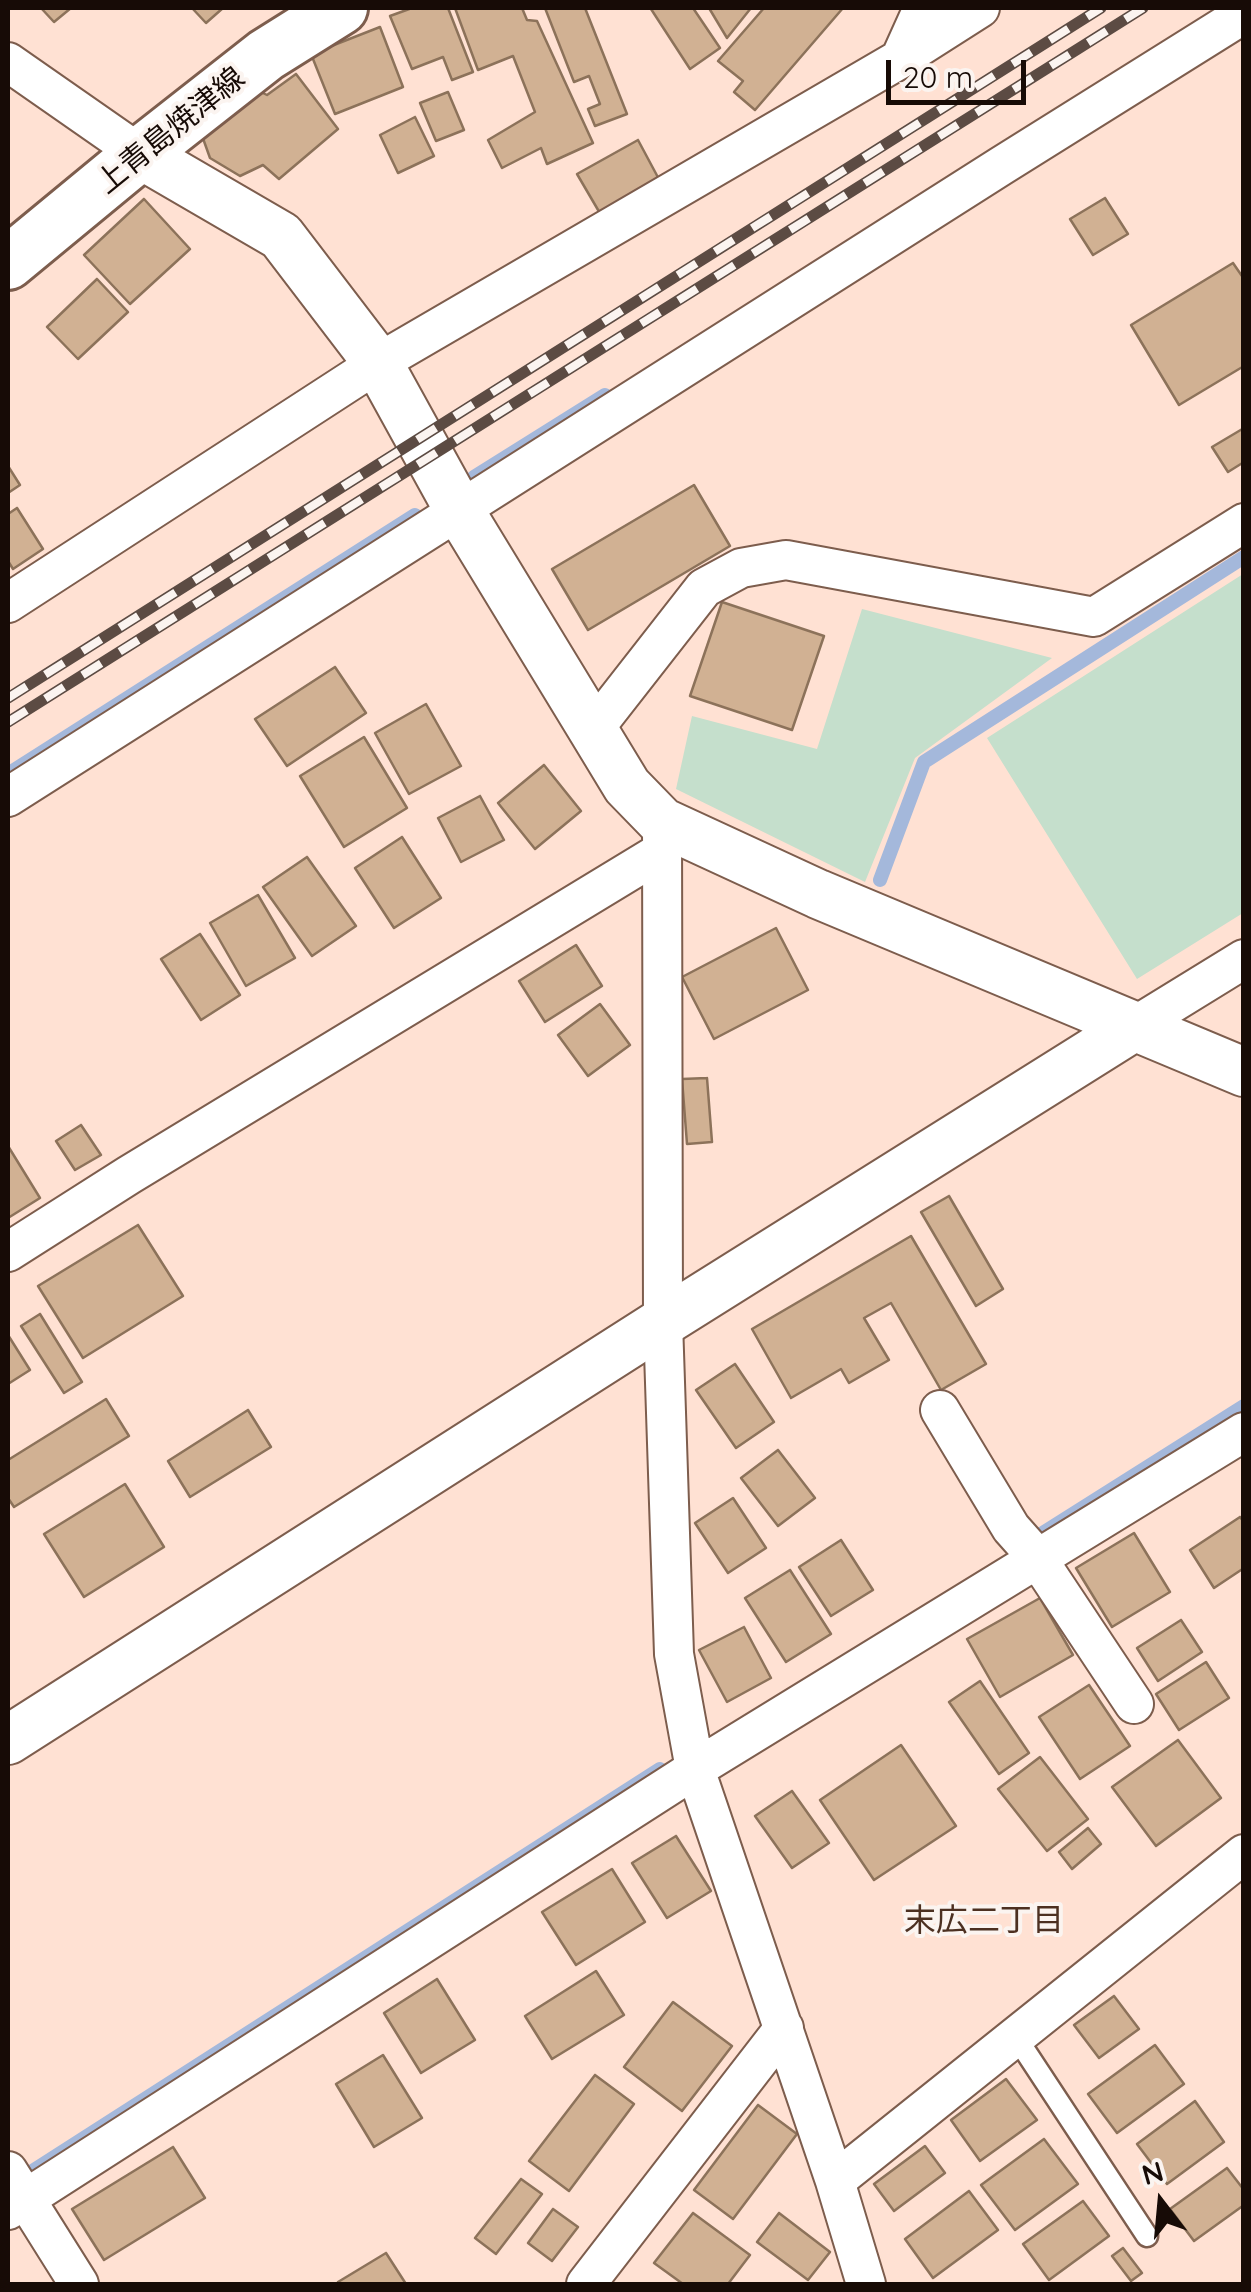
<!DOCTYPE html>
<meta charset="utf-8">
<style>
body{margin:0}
#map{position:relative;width:1251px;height:2292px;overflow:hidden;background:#ffe1d3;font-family:Quicksand,sans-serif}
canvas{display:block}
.frame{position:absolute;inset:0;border:10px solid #170b06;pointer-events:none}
.north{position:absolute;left:1111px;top:2152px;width:100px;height:100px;-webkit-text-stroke:8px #fbf4f0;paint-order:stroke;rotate:344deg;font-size:28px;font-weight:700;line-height:40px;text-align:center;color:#170b06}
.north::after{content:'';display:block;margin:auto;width:35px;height:45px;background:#170b06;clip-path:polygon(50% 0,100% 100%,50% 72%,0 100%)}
.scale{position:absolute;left:886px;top:60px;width:140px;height:45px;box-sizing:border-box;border:5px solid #170b06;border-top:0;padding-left:12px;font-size:30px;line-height:35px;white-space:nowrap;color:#170b06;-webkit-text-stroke:8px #fbf4f0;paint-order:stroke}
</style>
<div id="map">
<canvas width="1251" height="2292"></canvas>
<div class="frame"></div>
<div class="north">N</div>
<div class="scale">20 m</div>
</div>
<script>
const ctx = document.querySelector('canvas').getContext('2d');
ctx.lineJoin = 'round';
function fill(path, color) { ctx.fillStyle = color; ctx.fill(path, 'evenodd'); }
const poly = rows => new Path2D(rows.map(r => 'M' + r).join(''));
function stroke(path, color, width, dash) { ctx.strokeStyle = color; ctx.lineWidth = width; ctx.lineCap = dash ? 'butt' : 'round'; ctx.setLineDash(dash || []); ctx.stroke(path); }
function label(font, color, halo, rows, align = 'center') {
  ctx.font = font + ' Quicksand,"Noto Sans JP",sans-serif'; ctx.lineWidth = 8; ctx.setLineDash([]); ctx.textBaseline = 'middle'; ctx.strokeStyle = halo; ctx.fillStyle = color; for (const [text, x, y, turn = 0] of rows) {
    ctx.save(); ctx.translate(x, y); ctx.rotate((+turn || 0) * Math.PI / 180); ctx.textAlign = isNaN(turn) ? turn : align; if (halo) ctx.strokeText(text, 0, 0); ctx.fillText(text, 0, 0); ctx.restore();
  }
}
fill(poly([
 [1243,574,1243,913,1137,979,987,738],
 [862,609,1052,658,915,758,865,882,676,789,692,716,817,749]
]), '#c5dfcc');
stroke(poly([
 [474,477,605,395],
 [8,774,415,515],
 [880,880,924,762,1244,557],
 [1027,1543,1244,1406],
 [17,2181,660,1769]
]), '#a4b8db', 14);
const building = poly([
 [41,8,71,8,54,22,41,8],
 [192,8,223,8,206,23,192,8],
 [412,8,448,8,473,72,452,80,443,57,412,69,390,16,412,8],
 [455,8,522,8,527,20,537,21,593,143,547,164,541,148,502,168,488,140,535,112,513,56,478,70,455,8],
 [545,8,585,8,627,114,595,126,588,109,600,104,589,76,574,82,545,8],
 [654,8,693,8,720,48,690,69,651,9,654,8],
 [709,8,751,8,727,38,709,8],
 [764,8,843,8,755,110,734,92,743,81,718,61,764,8],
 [380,27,403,87,335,114,311,54,380,27],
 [296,74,338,129,279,179,263,165,240,176,210,158,200,130,255,89,267,95,296,74],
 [448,92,464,130,436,141,420,103,448,92],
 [415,117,434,156,398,173,380,135,415,117],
 [638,140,661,183,601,215,577,174,638,140],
 [1105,198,1128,234,1093,255,1070,219,1105,198],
 [144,199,190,249,130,304,84,255,144,199],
 [1233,263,1244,279,1244,366,1179,405,1131,325,1233,263],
 [97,279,128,312,78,359,47,327,97,279],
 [1244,428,1244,462,1228,472,1212,447,1244,428],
 [8,466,20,485,8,493,8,466],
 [694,485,730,546,588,630,552,569,694,485],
 [17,508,43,549,13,569,8,561,8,514,17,508],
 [722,602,824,636,792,730,690,696,722,602],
 [335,667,366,713,287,766,255,719,335,667],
 [426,704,461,766,409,794,375,733,426,704],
 [364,737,407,808,344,847,300,776,364,737],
 [544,765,581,811,535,849,498,803,544,765],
 [480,796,504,840,461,862,438,818,480,796],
 [402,837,441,898,394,928,355,868,402,837],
 [307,857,356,926,312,956,263,887,307,857],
 [258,895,295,958,246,986,210,923,258,895],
 [776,928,808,990,714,1039,682,977,776,928],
 [200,934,240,995,201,1020,161,959,200,934],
 [576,945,602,986,545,1022,519,981,576,945],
 [600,1004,630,1045,588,1076,558,1035,600,1004],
 [707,1078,712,1142,687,1144,682,1079,707,1078],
 [81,1125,101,1155,75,1170,56,1141,81,1125],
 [8,1146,40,1198,8,1218,8,1146],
 [949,1196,1003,1289,976,1306,921,1212,949,1196],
 [138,1225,183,1296,83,1358,38,1286,138,1225],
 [911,1236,986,1364,941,1390,891,1303,864,1318,889,1360,849,1383,841,1369,791,1398,752,1329,911,1236],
 [40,1314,82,1382,64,1393,21,1326,40,1314],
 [8,1335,30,1370,8,1384,8,1335],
 [735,1364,774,1422,736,1448,696,1390,735,1364],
 [106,1399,129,1436,14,1507,8,1498,8,1460,106,1399],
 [248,1410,271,1447,190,1497,168,1461,248,1410],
 [778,1450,815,1498,778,1526,741,1478,778,1450],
 [125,1484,164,1547,84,1597,44,1534,125,1484],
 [733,1498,766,1548,728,1573,695,1523,733,1498],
 [1240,1517,1244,1522,1244,1568,1214,1588,1190,1550,1240,1517],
 [1134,1533,1170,1592,1112,1627,1076,1568,1134,1533],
 [841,1540,873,1590,831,1616,799,1567,841,1540],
 [790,1570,831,1634,786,1662,745,1598,790,1570],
 [1040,1598,1073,1655,1000,1697,967,1639,1040,1598],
 [1181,1620,1202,1652,1158,1681,1137,1648,1181,1620],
 [744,1627,771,1678,727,1702,699,1650,744,1627],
 [1206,1662,1229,1698,1179,1730,1156,1694,1206,1662],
 [980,1681,1029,1753,999,1774,949,1702,980,1681],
 [1089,1685,1130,1746,1080,1779,1039,1717,1089,1685],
 [1178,1740,1221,1798,1156,1846,1112,1787,1178,1740],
 [901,1745,956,1826,874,1880,820,1800,901,1745],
 [1040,1757,1088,1819,1047,1851,998,1789,1040,1757],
 [792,1791,829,1843,792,1868,755,1816,792,1791],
 [1088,1828,1101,1844,1072,1869,1059,1852,1088,1828],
 [676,1836,711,1891,667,1918,632,1863,676,1836],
 [612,1869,645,1922,576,1965,542,1912,612,1869],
 [596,1971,624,2015,552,2059,525,2016,596,1971],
 [437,1979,475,2040,421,2073,384,2013,437,1979],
 [1114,1996,1139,2029,1099,2058,1074,2025,1114,1996],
 [673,2002,732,2046,682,2111,624,2067,673,2002],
 [1155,2045,1184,2084,1117,2133,1088,2094,1155,2045],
 [383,2055,422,2118,374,2147,336,2084,383,2055],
 [595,2075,634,2104,569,2191,529,2161,595,2075],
 [1006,2079,1037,2120,980,2161,951,2120,1006,2079],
 [1195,2101,1224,2142,1167,2184,1137,2144,1195,2101],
 [758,2105,797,2134,733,2219,694,2190,758,2105],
 [1044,2139,1078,2184,1015,2230,981,2185,1044,2139],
 [925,2146,945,2173,894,2211,874,2184,925,2146],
 [173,2147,205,2198,104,2260,72,2209,173,2147],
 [1227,2168,1244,2190,1244,2205,1194,2241,1170,2209,1227,2168],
 [521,2179,542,2194,496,2254,475,2238,521,2179],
 [969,2191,998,2230,933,2278,905,2239,969,2191],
 [1083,2201,1109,2236,1049,2280,1023,2244,1083,2201],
 [553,2209,578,2227,552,2261,528,2243,553,2209],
 [693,2213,750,2255,728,2284,683,2284,654,2263,693,2213],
 [779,2213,830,2252,808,2280,757,2242,779,2213],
 [1123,2248,1142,2273,1131,2281,1112,2256,1123,2248],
 [386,2253,406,2284,340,2284,338,2282,386,2253]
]);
fill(building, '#d1b193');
stroke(building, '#8c725a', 2.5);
const service = poly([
 [1016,2037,1147,2236]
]);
const minor = poly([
 [900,59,923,8],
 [8,62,140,154],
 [8,603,378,363,900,59,980,8],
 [593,730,704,588,741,568,786,560,1094,617,1244,523],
 [8,797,1001,166,1244,14],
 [662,822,663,1322,674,1654,695,1769,835,2181,866,2284],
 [1135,1026,1244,959],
 [8,1252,129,1175,661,852],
 [940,1410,1011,1528,1035,1555,1134,1704],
 [8,2171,79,2284],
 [835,2181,1244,1854],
 [8,2210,695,1769,1244,1432],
 [586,2284,784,2028]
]);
const tertiary = poly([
 [140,154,281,236,378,363,459,510,593,730,627,786,662,822,818,894,1244,1072],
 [8,1740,663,1322,1135,1026]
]);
const secondary = poly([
 [8,263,140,154,266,55,341,8]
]);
stroke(service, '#7d5d4d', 25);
stroke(minor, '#7d5d4d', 42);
stroke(tertiary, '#7d5d4d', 52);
stroke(secondary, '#7d5d4d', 58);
stroke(service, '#fff', 20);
stroke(minor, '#fff', 38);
stroke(tertiary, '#fff', 48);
stroke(secondary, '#fff', 52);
const rail = poly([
 [8,698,1101,8],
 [8,722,1143,8]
]);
stroke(rail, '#5c4b43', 11);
stroke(rail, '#fbf4f0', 8, [22]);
label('30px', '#170b06', '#fbf4f0', [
 ["上青島焼津線",171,131,-39]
]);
label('32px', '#4c3021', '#fbf4f0', [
 ["末広二丁目",984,1921]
]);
</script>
